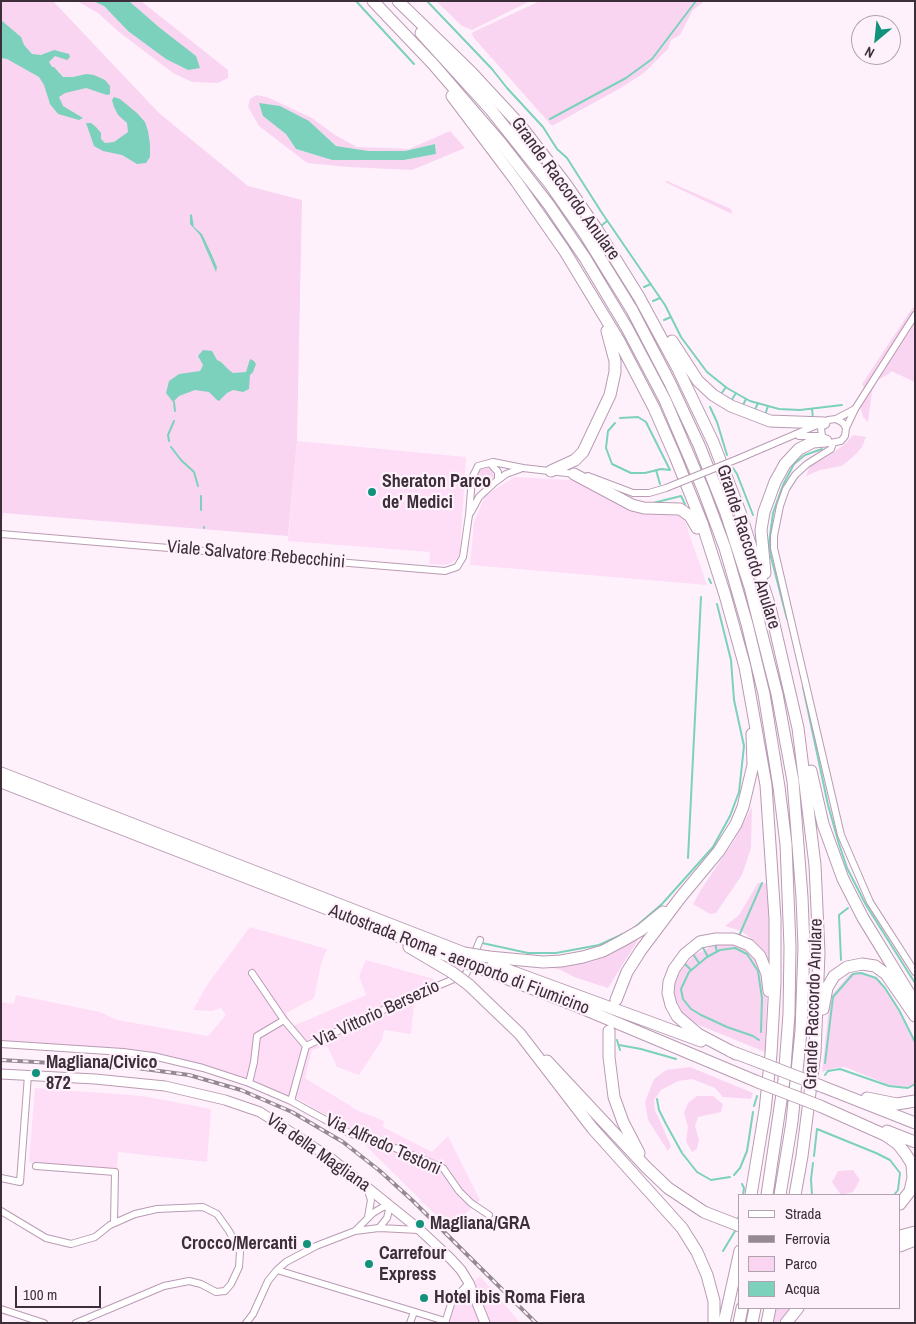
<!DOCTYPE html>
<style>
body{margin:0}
#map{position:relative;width:916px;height:1324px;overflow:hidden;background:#fff1fc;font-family:"Archivo Narrow",sans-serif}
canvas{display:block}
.frame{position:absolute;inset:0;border:2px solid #3c2f39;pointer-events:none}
.legend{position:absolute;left:738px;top:1194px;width:162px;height:115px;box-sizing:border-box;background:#fff1fc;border:1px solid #b1a3ae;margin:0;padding:6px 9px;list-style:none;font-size:15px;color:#3c2f39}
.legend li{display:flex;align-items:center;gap:10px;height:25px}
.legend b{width:25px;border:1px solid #b1a3ae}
.north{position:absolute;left:851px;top:15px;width:50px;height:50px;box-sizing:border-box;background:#fff1fc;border:1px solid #b1a3ae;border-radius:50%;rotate:208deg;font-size:14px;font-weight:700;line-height:20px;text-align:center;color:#3c2f39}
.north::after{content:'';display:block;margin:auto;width:18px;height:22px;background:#10927b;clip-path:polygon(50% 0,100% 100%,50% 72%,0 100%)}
.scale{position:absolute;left:15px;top:1286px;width:86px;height:22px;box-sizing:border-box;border:2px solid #3c2f39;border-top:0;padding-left:6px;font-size:15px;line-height:18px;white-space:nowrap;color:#3c2f39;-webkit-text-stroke:4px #fff1fc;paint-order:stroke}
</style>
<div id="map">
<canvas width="916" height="1324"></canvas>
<div class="frame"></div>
<ul class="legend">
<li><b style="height:6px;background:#fff"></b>Strada</li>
<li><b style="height:6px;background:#968993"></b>Ferrovia</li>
<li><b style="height:14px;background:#fad5f2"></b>Parco</li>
<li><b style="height:14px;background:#7bd1bb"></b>Acqua</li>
</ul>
<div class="north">N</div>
<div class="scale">100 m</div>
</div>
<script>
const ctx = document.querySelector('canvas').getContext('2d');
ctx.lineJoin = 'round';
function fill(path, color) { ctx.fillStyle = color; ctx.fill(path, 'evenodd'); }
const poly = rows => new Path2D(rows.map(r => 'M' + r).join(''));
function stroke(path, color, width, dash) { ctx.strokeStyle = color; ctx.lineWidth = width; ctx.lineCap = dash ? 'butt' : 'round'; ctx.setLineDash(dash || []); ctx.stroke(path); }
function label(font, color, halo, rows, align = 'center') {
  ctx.font = font + ' "Archivo Narrow",sans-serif'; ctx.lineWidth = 4.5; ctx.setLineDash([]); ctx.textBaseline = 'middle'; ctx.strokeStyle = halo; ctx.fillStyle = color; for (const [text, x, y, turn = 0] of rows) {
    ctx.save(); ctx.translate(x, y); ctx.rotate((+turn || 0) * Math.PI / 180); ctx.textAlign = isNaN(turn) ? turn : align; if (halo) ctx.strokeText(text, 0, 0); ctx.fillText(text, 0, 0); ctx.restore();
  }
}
fill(poly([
 [297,441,466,457,460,552,457,558,452,563,444,565,429,564,430,552,288,541],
 [514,477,572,480,591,489,682,513,707,585,470,565,474,522,485,496],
 [250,927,327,949,321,964,314,998,286,1013,293,1026,366,995,359,976,366,960,434,979,433,985,415,993,411,1034,384,1030,382,1040,359,1075,337,1067,327,1046,312,1050,305,1078,357,1110,384,1121,383,1127,432,1152,448,1136,480,1200,450,1229,347,1127,298,1099,242,1078,160,1055,1,1042,1,1002,14,1004,16,995,100,1012,117,1020,208,1036,226,1015,221,1008,212,1011,193,1010,207,985],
 [35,1088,143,1096,211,1109,207,1162,118,1152,117,1170,29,1162],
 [480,1276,517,1319,520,1323,447,1323,453,1301]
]), '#fedef7');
fill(poly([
 [1,1,53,1,159,113,248,186,302,200,297,441,288,536,3,513,1,529],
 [77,1,93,1,104,6,128,31,160,28,129,1,141,1,228,70,228,78,218,83,192,82,173,73,119,32,98,13],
 [436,1,530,1,472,30,462,26],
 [540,1,705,1,693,10,680,35,671,40,668,49,644,73,619,89,552,126,474,38,472,34,473,32],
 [256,95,267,97,312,118,335,135,357,147,409,149,450,131,465,148,412,170,348,167,307,163,259,126,248,107,250,99],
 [309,121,336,146,369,151,405,151,435,144,436,154,404,160,332,160,296,149,286,134],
 [667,181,731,209,732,214,665,182],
 [913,307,915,309,915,382,891,371,890,373,878,380,872,391,868,422,863,417,860,405,867,393,862,384],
 [853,435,866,437,862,447,856,454,842,466,820,470,806,476,810,466,827,457,845,444],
 [485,467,492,469,494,477,488,483,481,485,478,484,475,478,477,472],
 [752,807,751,848,742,875,716,913,710,914,693,904,702,888,734,841],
 [758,883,768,883,770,968,761,950,753,940,741,931,725,926,739,915],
 [636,939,638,940,608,988,574,977,561,970,549,967,591,962,611,954],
 [719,943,734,943,747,948,762,967,767,996,765,1052,694,1023,686,1018,676,1007,672,991,680,971,694,955],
 [861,972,875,978,885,988,893,1000,915,1044,915,1083,908,1087,889,1085,845,1067,835,1068,822,1072,830,997,850,974],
 [690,1067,753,1093,751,1099,723,1097,715,1088,692,1079,678,1081,661,1090,654,1100,655,1110,671,1146,668,1151,648,1120,645,1102,654,1079,666,1070],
 [697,1096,713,1096,723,1104,721,1112,698,1117,695,1126,699,1140,697,1149,692,1152,686,1141,688,1127,684,1113,688,1103],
 [853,1170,860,1180,853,1192,841,1195,832,1182,838,1171],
 [775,1308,795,1308,782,1323,771,1323]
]), '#fad5f2');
fill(poly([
 [93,1,129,1,160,28,196,56,200,68,188,70,166,59,128,31,104,6],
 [1,20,21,37,24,45,32,54,41,55,54,50,69,54,70,57,67,60,55,56,49,62,52,67,54,67,63,77,73,77,86,74,94,75,105,80,110,86,110,94,107,95,86,88,65,93,59,97,63,106,83,118,79,120,58,114,50,104,44,85,39,77,7,59,1,58],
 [114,97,120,99,137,113,145,122,148,131,150,144,150,157,146,163,137,164,122,155,103,151,94,146,86,123,91,123,96,127,101,133,101,139,105,143,114,142,128,132,127,123,118,115,114,107,112,100],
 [259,103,280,106,309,121,336,146,369,151,405,151,435,144,436,154,404,160,332,160,296,149,286,134,263,116],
 [190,214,192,215,194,227,202,234,211,253,217,267,216,272,200,235,190,224],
 [203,350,212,351,217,360,221,362,229,370,233,373,246,372,250,359,254,361,256,364,253,372,250,375,249,389,243,392,233,390,227,393,219,401,217,400,209,392,195,390,179,396,173,402,166,393,169,381,179,374,200,371,203,365,198,356]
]), '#7bd1bb');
stroke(poly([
 [356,1,414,64],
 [427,1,492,69,507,88,543,127,557,149,567,158,602,213,665,305,681,337,707,372,727,388,741,396,750,401,779,409,800,410,842,405],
 [550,119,626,78,652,59,696,1],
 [601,226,607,221],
 [644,287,651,284],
 [653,301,660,298],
 [664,320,671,317],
 [721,394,726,387],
 [731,401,736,393],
 [174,402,175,411],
 [710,407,717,422,727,455],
 [742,407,746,399],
 [812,409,813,419],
 [754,412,758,403],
 [765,415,768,406],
 [615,423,608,431,606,448,612,464,631,473,645,473,661,469,670,470,646,422,638,417,620,418],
 [169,441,168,435,174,421],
 [171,447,181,460,194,472,198,486],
 [733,468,737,474,753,515],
 [656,470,660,484],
 [201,496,201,510],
 [653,503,681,496,685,504],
 [204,527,204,528],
 [709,579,711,583],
 [787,619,771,557,769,543,773,513,783,485,794,464,805,455,822,449],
 [803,687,828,805,839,844,847,868,866,905,915,983],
 [688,858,701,597],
 [634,928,662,904,713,847,730,816,739,792,744,746,734,700,731,660,717,604],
 [739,936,762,883],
 [482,943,528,953,556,953,599,945,623,934],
 [715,943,717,952],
 [702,946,708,957],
 [693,954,699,963],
 [841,960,839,915,848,908],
 [684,963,691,970],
 [617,1040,620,1050],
 [759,1040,753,1036,727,1027,701,1015,691,1009,683,999,681,989,689,972,707,957,720,950,735,948,747,954,758,971,759,978,762,998,761,1032],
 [619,1045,641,1049,676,1059],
 [825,1063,833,997,853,974,861,973,876,978,885,988,899,1010,915,1042],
 [825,1075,828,1071,840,1069,889,1086,908,1088,915,1084],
 [657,1099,659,1110,666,1124,682,1153,697,1172,711,1180,730,1177],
 [754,1106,757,1096],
 [814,1156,817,1129,876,1153,890,1160,900,1173,898,1190,894,1195],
 [734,1175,740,1168,747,1151,753,1112],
 [742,1184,744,1188,743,1195],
 [812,1195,811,1179,813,1163],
 [737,1221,740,1213],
 [723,1251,735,1231]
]), '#7bd1bb', 2);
const minor = poly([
 [836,419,843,423,846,428,845,436,841,441,830,443,822,436,821,428,823,424,828,420,836,419,855,409],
 [846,428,855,409,915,315],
 [799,436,822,436],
 [833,443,831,449,807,464,795,475,786,489,780,506,774,536,774,548,841,835,870,902,915,972],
 [740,458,817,425],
 [490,463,498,472,498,479],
 [588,476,633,493,649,493,666,488],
 [471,512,479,497,494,483,506,474,520,469],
 [1,534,445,571,457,567,463,557,469,515,472,478,478,466,493,462,523,468,575,474],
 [252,973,284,1020,306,1046],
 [1,1044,123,1052,153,1056,203,1068,249,1083,291,1101,351,1134,395,1148,443,1168,459,1191,471,1203,489,1215],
 [249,1083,254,1062,257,1036,284,1020],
 [291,1101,306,1046,413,996,466,974,480,940],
 [36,1166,115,1172,114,1223],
 [1,1178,20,1182,28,1075],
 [367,1188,371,1200,368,1217],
 [1,1211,46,1238,71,1244,95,1237,110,1225,135,1214,157,1209,203,1207,217,1214,229,1231,240,1252,239,1267,231,1284,225,1291,216,1292,201,1284,189,1281,164,1286,76,1323],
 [355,1231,373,1213,383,1207,390,1206,387,1218,379,1228],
 [277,1270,445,1321],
 [1,1309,44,1323],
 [246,1323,253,1314,268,1281,277,1270,286,1262,316,1246,355,1231,379,1228,419,1230],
 [410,1323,414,1312],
 [445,1323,452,1301,469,1283]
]);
const secondary = poly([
 [1,1074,95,1079,165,1086,225,1100,260,1112,332,1159,420,1230,450,1258,461,1270,469,1283,485,1323]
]);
const motorway = poly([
 [373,1,433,64,501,143,549,205,585,258,627,328,665,400,703,489,725,548,747,624,764,694,779,787,786,844,790,947,789,1014,784,1080,767,1195],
 [398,1,471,72,521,126,565,183,596,228,639,297,678,369,713,442,740,512,770,607,798,728,815,865,819,953,815,1053,802,1156,795,1195],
 [421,33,491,110,550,184,585,234,632,310,670,383,699,445,726,513,750,587,777,694,793,781,802,897,804,947,801,1031,792,1122,780,1195],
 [452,96,516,181,564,250,618,339,654,408,675,456,702,523,725,595,745,667,766,785,775,919,775,983,771,1054,765,1110,751,1195],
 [672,341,698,381,713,395,731,406,770,421,824,423],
 [551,471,575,460,583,452,610,395,615,372,615,361,607,331],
 [574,474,632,505,644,508,680,509,690,516,697,528],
 [765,573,761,530,764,512,775,482,785,464,799,449,813,442,826,441],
 [811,771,823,824,843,879,863,918,915,1003],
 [1,773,464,953],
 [1,782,461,961],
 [409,947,453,973],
 [489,957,543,962,561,961,583,957,603,951,622,941,641,930,663,912],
 [486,962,701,1041],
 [482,969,579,1007,758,1082],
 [469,985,520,1034,593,1129,682,1228,697,1252,707,1275,714,1301,714,1323],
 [616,1000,627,972,641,950,680,898,719,851,736,824,743,807,753,765,752,734],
 [823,1009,827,988,834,976,847,967,862,964,875,966,886,974,915,1016],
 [609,1031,609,1057,614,1097,623,1122,639,1153],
 [730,1051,759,1062],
 [736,1054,698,1034,677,1016,671,1005,668,993,669,982,674,969,685,954,700,942,716,939,734,939,749,945,760,956,767,974,769,991],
 [547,1061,646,1167,668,1188,704,1212,740,1226],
 [821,1086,915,1123],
 [867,1098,897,1104,915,1101],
 [820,1106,885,1135,898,1144,905,1153,912,1164,913,1178,910,1191,900,1204],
 [887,1131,915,1142],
 [900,1236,915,1232],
 [900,1246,915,1240],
 [724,1323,740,1251],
 [739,1323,742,1308],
 [752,1323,755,1308],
 [767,1323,770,1308],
 [786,1323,798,1308]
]);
stroke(minor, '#b99bb3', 8);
stroke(secondary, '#b99bb3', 11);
stroke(motorway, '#b99bb3', 13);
stroke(minor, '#fff', 6);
stroke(secondary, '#fff', 9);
stroke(motorway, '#fff', 11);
const rail = poly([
 [1,1060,137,1068,189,1075,241,1090,292,1112,343,1142,380,1171,413,1201,536,1323]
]);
stroke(rail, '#968993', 4);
stroke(rail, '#fff1fc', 2, [5.5]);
const minorBridge = poly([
 [666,488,740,458]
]);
const motorwayBridge = poly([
 [464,953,489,957],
 [461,961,482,969],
 [453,973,469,985],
 [759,1062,821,1086],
 [758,1082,820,1106]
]);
stroke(minorBridge, '#b99bb3', 8, []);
stroke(motorwayBridge, '#b99bb3', 13, []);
stroke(minorBridge, '#fff', 6);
stroke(motorwayBridge, '#fff', 11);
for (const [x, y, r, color] of [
 [372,492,5,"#10927b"],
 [36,1073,5,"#10927b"],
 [420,1224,5,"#10927b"],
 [307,1244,5,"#10927b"],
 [369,1264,5,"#10927b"],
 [424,1298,5,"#10927b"]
]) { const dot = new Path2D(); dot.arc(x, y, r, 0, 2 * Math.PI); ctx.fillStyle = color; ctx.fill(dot); stroke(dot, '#fff1fc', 2); }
label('18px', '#3c2f39', '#fff1fc', [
 ["Grande Raccordo Anulare",565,189,54],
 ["Grande Raccordo Anulare",748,547,72],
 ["Viale Salvatore Rebecchini",256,555,5],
 ["Autostrada Roma - aeroporto di Fiumicino",459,960,21],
 ["Grande Raccordo Anulare",814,1004,-88],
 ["Via Vittorio Bersezio",377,1014,-25],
 ["Via Alfredo Testoni",383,1145,24],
 ["Via della Magliana",318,1153,35]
]);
label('bold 18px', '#3c2f39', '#fff1fc', [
 ["Sheraton Parco",382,482],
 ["de' Medici",382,503],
 ["Magliana/Civico",46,1063],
 ["872",46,1084],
 ["Magliana/GRA",430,1224],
 ["Crocco/Mercanti",297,1244,"right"],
 ["Carrefour",379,1254],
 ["Express",379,1275],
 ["Hotel ibis Roma Fiera",434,1298]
], 'left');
</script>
